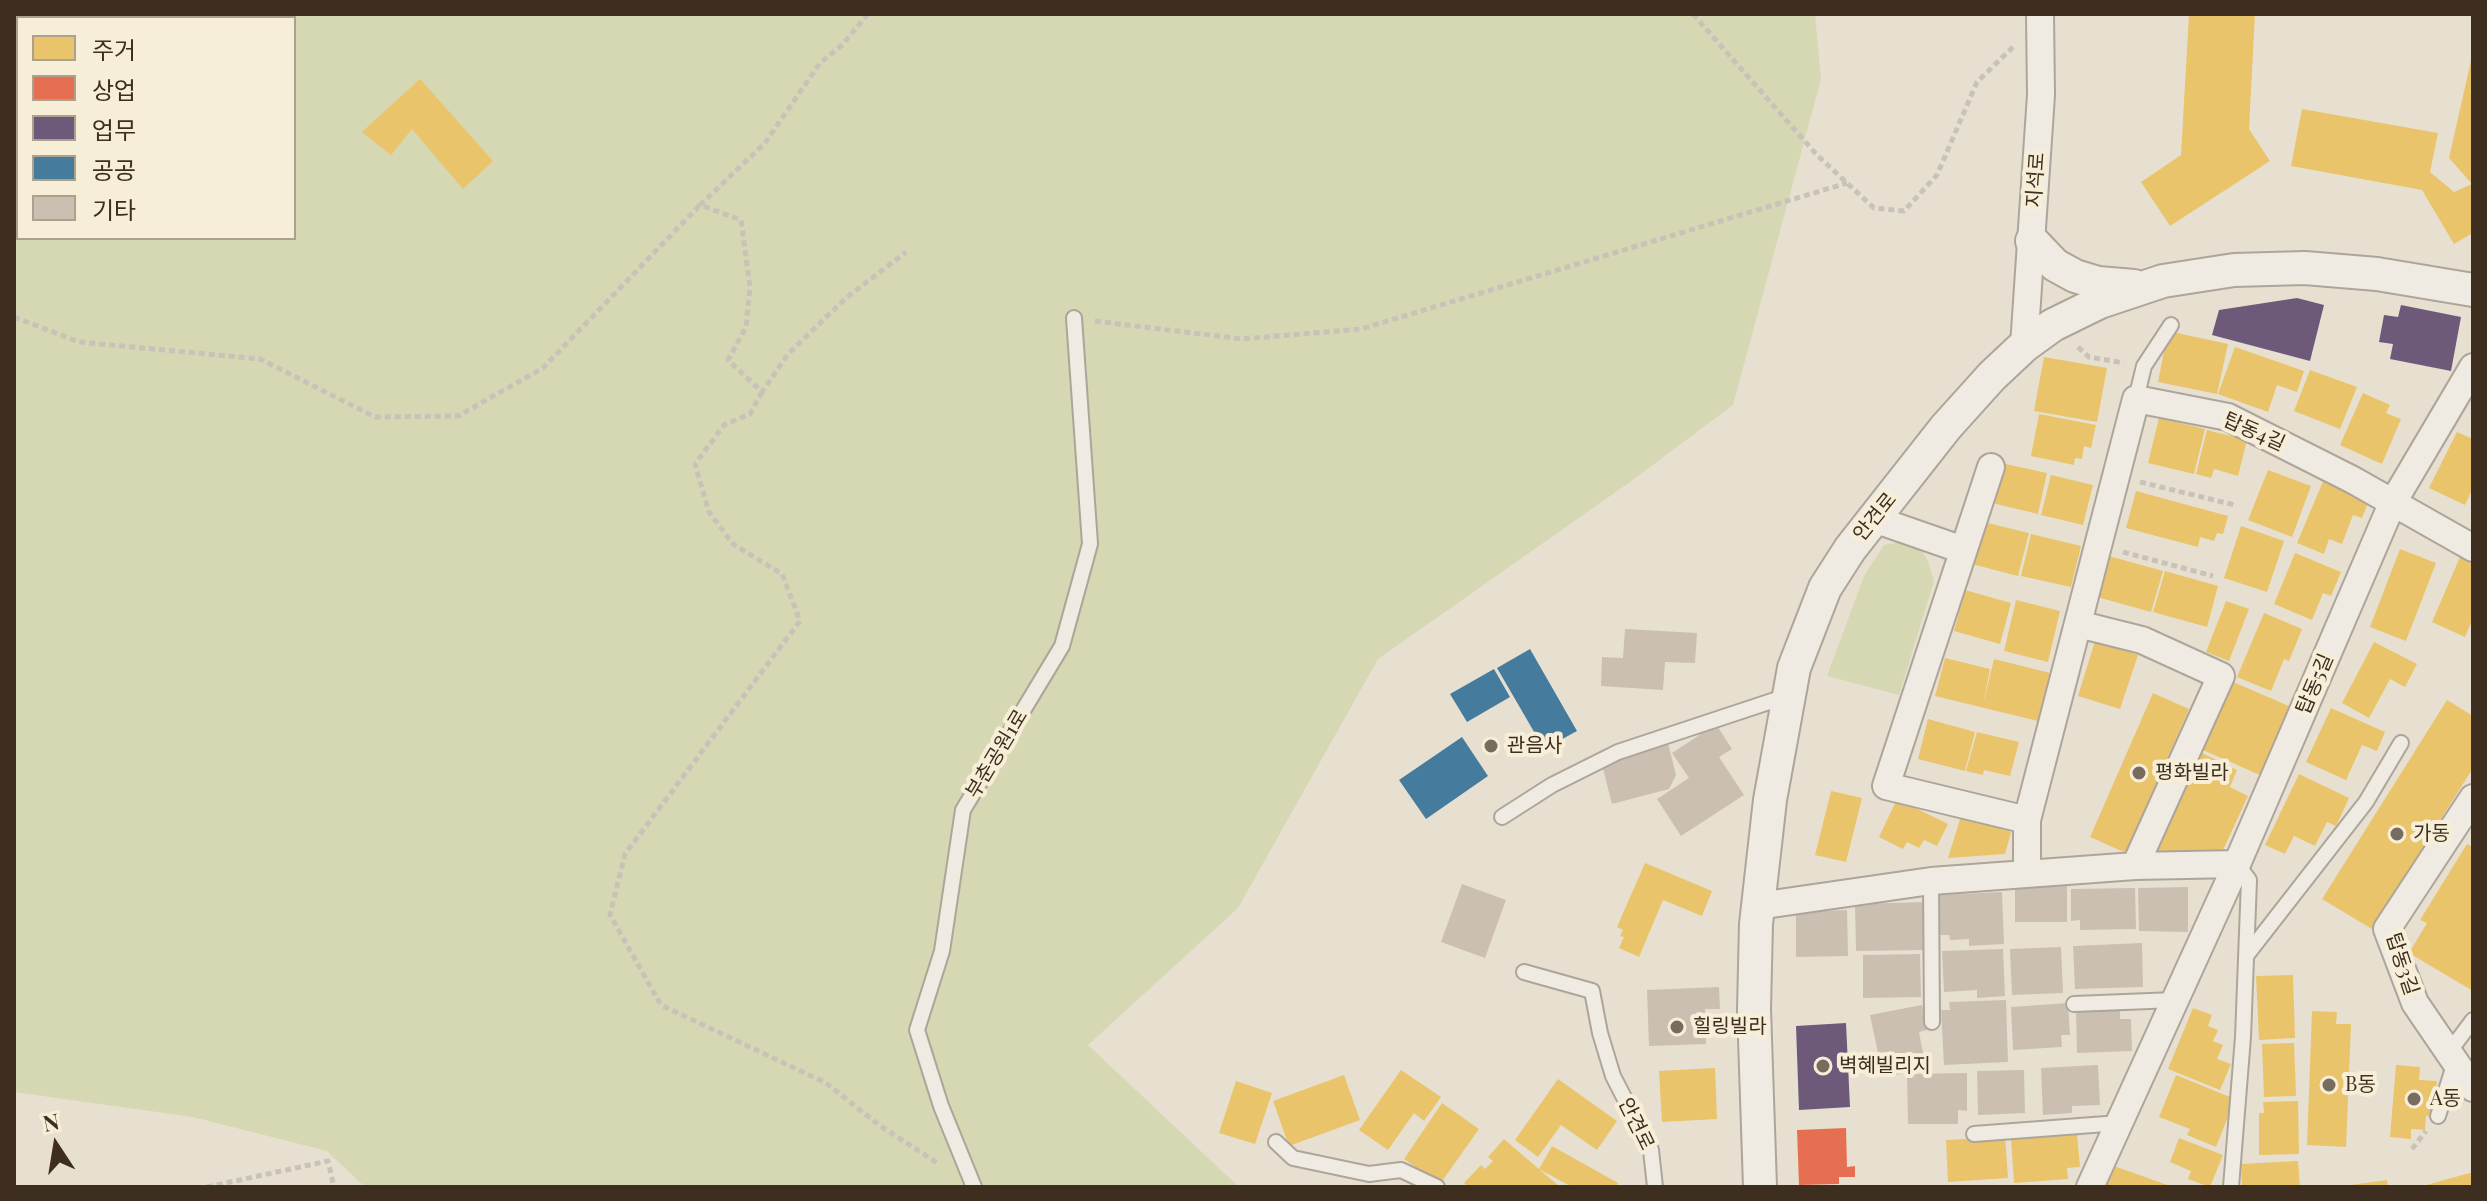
<!DOCTYPE html>
<meta charset="utf-8">
<style>
body{margin:0}
#map{position:relative;width:2487px;height:1201px;overflow:hidden;background:#e7e0d1;font-family:"Playfair Display","Noto Sans KR",serif}
canvas{display:block}
.frame{position:absolute;inset:0;border:16px solid #3d2e20;pointer-events:none}
.legend{position:absolute;left:16px;top:16px;width:280px;height:224px;box-sizing:border-box;background:#f7eed8;border:2px solid #ada18e;margin:0;padding:10px 14px;list-style:none;font-size:24px;color:#3d2e20}
.legend li{display:flex;align-items:center;gap:16px;height:40px}
.legend b{width:40px;border:2px solid #ada18e}
.north{position:absolute;left:16px;top:1105px;width:80px;height:80px;-webkit-text-stroke:6px #f7eed8;paint-order:stroke;rotate:348deg;font-size:22px;font-weight:700;line-height:32px;text-align:center;color:#3d2e20}
.north::after{content:'';display:block;margin:auto;width:28px;height:36px;background:#3d2e20;clip-path:polygon(50% 0,100% 100%,50% 72%,0 100%)}
</style>
<div id="map">
<canvas width="2487" height="1201"></canvas>
<div class="frame"></div>
<ul class="legend">
<li><b style="height:22px;background:#e9c46a"></b>주거</li>
<li><b style="height:22px;background:#e76f51"></b>상업</li>
<li><b style="height:22px;background:#6d597a"></b>업무</li>
<li><b style="height:22px;background:#457b9d"></b>공공</li>
<li><b style="height:22px;background:#cbbfb2"></b>기타</li>
</ul>
<div class="north">N</div>
</div>
<script>
const ctx = document.querySelector('canvas').getContext('2d');
ctx.lineJoin = 'round';
function fill(path, color) { ctx.fillStyle = color; ctx.fill(path, 'evenodd'); }
const poly = rows => new Path2D(rows.map(r => 'M' + r).join(''));
function stroke(path, color, width, dash) { ctx.strokeStyle = color; ctx.lineWidth = width; ctx.lineCap = dash ? 'butt' : 'round'; ctx.setLineDash(dash || []); ctx.stroke(path); }
function label(font, color, halo, rows, align = 'center') {
  ctx.font = font + ' "Playfair Display","Noto Sans KR",serif'; ctx.lineWidth = 8; ctx.setLineDash([]); ctx.textBaseline = 'middle'; ctx.strokeStyle = halo; ctx.fillStyle = color; for (const [text, x, y, turn = 0] of rows) {
    ctx.save(); ctx.translate(x, y); ctx.rotate((+turn || 0) * Math.PI / 180); ctx.textAlign = isNaN(turn) ? turn : align; if (halo) ctx.strokeText(text, 0, 0); ctx.fillText(text, 0, 0); ctx.restore();
  }
}
fill(poly([
 [14,14,1815,14,1821,79,1733,405,1630,482,1378,659,1238,908,1088,1045,1239,1187,365,1187,327,1151,193,1117,14,1092],
 [18,18,294,18,294,238,18,238],
 [1906,541,1919,546,1928,561,1934,581,1899,695,1827,676,1864,576,1884,545]
]), '#d6d7b3');
fill(poly([
 [2189,14,2255,14,2249,129,2270,161,2170,226,2141,182,2181,155],
 [2472,56,2473,233,2454,244,2422,190,2291,166,2302,109,2438,133,2430,172,2454,192,2472,184,2449,158],
 [420,79,493,161,463,189,412,129,391,155,362,132],
 [2168,331,2228,344,2217,394,2158,382],
 [2235,347,2304,371,2297,392,2277,385,2268,412,2218,394],
 [2044,357,2107,368,2097,422,2034,411],
 [2310,370,2357,387,2340,429,2294,411],
 [2363,393,2390,405,2386,413,2401,419,2382,464,2340,445],
 [2039,414,2096,425,2091,448,2084,446,2082,459,2075,458,2074,465,2031,456],
 [2159,418,2205,429,2194,474,2148,463],
 [2207,430,2247,440,2238,476,2214,469,2211,478,2196,474],
 [2457,432,2473,439,2473,488,2465,505,2429,488],
 [2001,463,2047,473,2038,514,1992,503],
 [2268,470,2311,486,2292,537,2248,520],
 [2051,475,2093,485,2083,525,2041,515],
 [2324,479,2370,498,2362,518,2353,515,2342,544,2329,539,2324,554,2297,543],
 [2136,491,2228,516,2223,534,2217,533,2214,541,2200,537,2198,547,2126,528],
 [1975,520,2029,533,2018,576,1964,562],
 [2241,526,2284,541,2267,592,2224,578],
 [2031,534,2081,546,2071,587,2021,576],
 [2400,549,2436,563,2406,641,2370,627],
 [2295,553,2341,572,2331,596,2323,593,2312,620,2274,604],
 [2109,556,2163,571,2151,612,2097,597],
 [2460,557,2473,563,2473,618,2465,637,2432,622],
 [2165,571,2218,586,2207,627,2153,612],
 [1965,590,2011,603,2000,644,1954,631],
 [2016,600,2060,611,2048,662,2004,651],
 [2226,601,2249,609,2229,661,2206,652],
 [2264,613,2302,629,2289,661,2284,659,2271,691,2237,677],
 [2095,641,2138,655,2120,709,2078,696],
 [2374,642,2417,664,2405,687,2390,679,2369,718,2342,703],
 [1945,658,1990,669,1983,704,1994,659,2054,674,2042,722,1935,696],
 [2233,682,2289,706,2260,775,2203,750],
 [2153,693,2189,709,2126,853,2090,837],
 [2447,700,2473,716,2473,768,2372,929,2322,899],
 [2331,708,2385,732,2377,751,2362,745,2346,780,2306,762],
 [1928,719,1975,732,1965,771,1918,759],
 [1977,732,2019,742,2010,776,1984,770,1983,775,1966,771],
 [2202,753,2237,770,2230,787,2248,796,2223,850,2157,852],
 [2299,774,2349,798,2336,826,2327,822,2315,846,2294,836,2285,854,2265,845],
 [1831,791,1862,798,1846,862,1815,855],
 [1897,799,1948,824,1937,846,1924,840,1919,848,1907,842,1903,849,1879,837],
 [1961,816,2011,832,2005,854,1948,858],
 [2467,844,2473,847,2473,991,2409,953,2427,923,2420,920],
 [1645,863,1712,891,1702,916,1663,900,1639,957,1619,948,1624,937,1620,936,1623,930,1617,927],
 [2293,975,2295,1038,2259,1040,2256,976],
 [2193,1008,2212,1015,2208,1026,2218,1030,2213,1041,2223,1045,2217,1059,2231,1064,2220,1090,2168,1069],
 [2312,1011,2337,1012,2336,1024,2351,1024,2346,1147,2307,1145],
 [2294,1043,2296,1096,2264,1097,2262,1044],
 [2396,1065,2420,1067,2419,1080,2437,1081,2434,1117,2426,1116,2425,1130,2411,1129,2411,1139,2390,1137],
 [1715,1068,1717,1119,1662,1122,1659,1071],
 [1401,1070,1441,1097,1424,1121,1414,1113,1388,1150,1359,1130],
 [1344,1075,1360,1120,1289,1146,1273,1101],
 [2176,1075,2235,1099,2216,1147,2187,1135,2190,1129,2159,1117],
 [1558,1079,1617,1121,1597,1150,1561,1125,1538,1157,1515,1140],
 [1236,1081,1272,1093,1255,1144,1219,1133],
 [2298,1101,2299,1154,2259,1155,2259,1113,2264,1113,2263,1102],
 [1442,1103,1479,1129,1440,1184,1404,1159],
 [2077,1134,2080,1167,2067,1168,2068,1179,2014,1183,2011,1138],
 [2005,1137,2008,1178,1948,1182,1946,1140],
 [2179,1138,2223,1155,2210,1187,2188,1179,2191,1171,2170,1162],
 [1504,1139,1540,1170,1560,1187,1468,1187,1464,1183,1481,1165,1485,1169,1493,1161,1488,1157],
 [1552,1146,1618,1183,1616,1187,1572,1187,1539,1169],
 [2298,1161,2300,1187,2242,1187,2241,1164],
 [2114,1166,2173,1187,2106,1187],
 [2473,1172,2473,1187,2423,1187,2423,1186],
 [2387,1180,2388,1187,2351,1187,2351,1185]
]), '#e9c46a');
fill(poly([
 [1846,1128,1847,1167,1855,1166,1855,1177,1839,1177,1839,1184,1799,1185,1797,1130]
]), '#e76f51');
fill(poly([
 [2297,298,2324,305,2310,361,2212,335,2219,310],
 [2401,305,2461,317,2451,371,2390,359,2393,344,2379,342,2384,315,2398,317],
 [1846,1023,1850,1107,1799,1110,1796,1026]
]), '#6d597a');
fill(poly([
 [1530,649,1577,731,1544,749,1497,668],
 [1494,669,1510,697,1467,722,1450,694],
 [1462,737,1488,776,1426,819,1399,780]
]), '#457b9d');
fill(poly([
 [1625,629,1697,633,1695,663,1665,662,1663,690,1601,686,1602,657,1623,658],
 [1716,724,1732,749,1719,757,1744,795,1681,836,1657,799,1689,778,1672,753],
 [1668,743,1676,775,1669,789,1612,804,1601,761],
 [1462,884,1506,900,1485,958,1441,942],
 [2067,886,2067,922,2015,922,2015,887],
 [2188,887,2188,932,2139,931,2138,888],
 [2135,888,2136,929,2080,930,2080,920,2071,921,2071,889],
 [2002,892,2004,944,1969,946,1969,939,1950,940,1949,935,1939,935,1937,895],
 [1926,902,1927,950,1856,951,1855,904],
 [1847,910,1848,956,1796,957,1796,912],
 [2142,943,2143,987,2075,989,2073,946],
 [2061,947,2063,993,2012,995,2010,949],
 [2003,949,2005,996,1977,998,1977,990,1944,992,1942,951],
 [1920,954,1921,997,1863,998,1863,955],
 [1719,987,1720,1009,1705,1009,1706,1044,1649,1046,1647,990],
 [2006,1000,2008,1062,1944,1065,1941,1010,1950,1010,1949,1002],
 [2068,1003,2070,1035,2061,1035,2062,1047,2013,1050,2011,1007],
 [1922,1005,1927,1030,1919,1032,1926,1069,1883,1077,1870,1015],
 [2120,1009,2120,1019,2131,1019,2132,1051,2077,1053,2076,1011],
 [2098,1065,2100,1105,2072,1106,2072,1113,2043,1115,2041,1068],
 [2024,1070,2025,1113,1978,1115,1977,1071],
 [1967,1073,1967,1111,1958,1110,1958,1124,1908,1124,1907,1074]
]), '#cbbfb2');
const service = poly([
 [2136,399,2144,366,2171,325],
 [1502,817,1552,785,1618,752,1787,696],
 [1931,881,1932,1022],
 [2246,956,2366,802,2401,743],
 [1524,972,1592,991,1600,1033,1613,1076,1651,1150,1655,1187],
 [2074,1004,2175,1000],
 [2449,1052,2473,1020],
 [2438,1116,2455,1062],
 [1974,1134,2119,1123],
 [1276,1142,1293,1158,1369,1174,1401,1170,1437,1187],
 [974,1187,941,1106,917,1030,942,951,963,810,1062,646,1090,544,1074,318],
 [2231,1187,2243,1037,2249,880,2237,864]
]);
const minor = poly([
 [2024,346,2041,95,2040,14],
 [1991,467,1886,786,2027,820],
 [1874,519,1963,550],
 [2078,624,2142,640,2221,676,2135,866],
 [2473,798,2387,929,2415,1003,2473,1088],
 [2027,873,2027,820,2136,399,2228,417,2353,480,2473,548],
 [1758,906,1931,881,2135,866,2237,864],
 [2090,1187,2237,864,2392,504,2473,367]
]);
const tertiary = poly([
 [2032,241,2055,265,2075,276,2098,283,2134,286],
 [1760,1187,1754,1009,1756,924,1770,800,1794,668,1825,588,1850,549,1946,427,1992,376,2024,346,2053,325,2100,302,2163,281,2234,270,2305,268,2377,274,2473,290]
]);
stroke(service, '#ada599', 18);
stroke(minor, '#ada599', 30);
stroke(tertiary, '#ada599', 36);
stroke(poly([
 [868,14,842,45,820,63,765,143,700,205,741,220,750,287,746,327,728,360,762,392,788,354,846,298,906,252],
 [1693,14,1816,154,1847,183,1874,208,1904,211,1937,175,1977,82,2013,47],
 [14,317,79,342,260,359,375,417,458,416,543,368,700,205],
 [1095,321,1242,339,1361,329,1847,183],
 [2078,347,2089,357,2124,363],
 [762,392,750,414,724,425,695,464,709,512,733,544,782,574,800,621,625,854,610,915,661,1005,826,1083,879,1125,939,1164],
 [2140,482,2235,505],
 [2123,552,2213,576],
 [2412,1149,2426,1131],
 [207,1187,328,1161,334,1187]
]), '#c8c2b9', 5, [6, 4]);
stroke(service, '#efebe3', 14);
stroke(minor, '#efebe3', 26);
stroke(tertiary, '#efebe3', 32);
for (const [x, y, r, color] of [
 [1491,746,8,"#786c5e"],
 [2139,773,8,"#786c5e"],
 [2397,834,8,"#786c5e"],
 [1677,1027,8,"#786c5e"],
 [1823,1066,8,"#786c5e"],
 [2329,1085,8,"#786c5e"],
 [2414,1099,8,"#786c5e"]
]) { const dot = new Path2D(); dot.arc(x, y, r, 0, 2 * Math.PI); ctx.fillStyle = color; ctx.fill(dot); stroke(dot, '#f7eed8', 3); }
label('20px', '#3d2e20', '#f7eed8', [
 ["지석로",2036,180,-86],
 ["탑동4길",2254,432,24],
 ["안견로",1875,517,-51],
 ["탑동5길",2315,684,-67],
 ["부춘공원1로",997,754,-59],
 ["탑동3길",2402,964,72],
 ["안견로",1636,1124,64]
]);
label('20px', '#3d2e20', '#f7eed8', [
 ["관음사",1507,746],
 ["평화빌라",2155,773],
 ["가동",2413,834],
 ["힐링빌라",1693,1027],
 ["벽혜빌리지",1839,1066],
 ["B동",2345,1085],
 ["A동",2430,1099]
], 'left');
</script>
